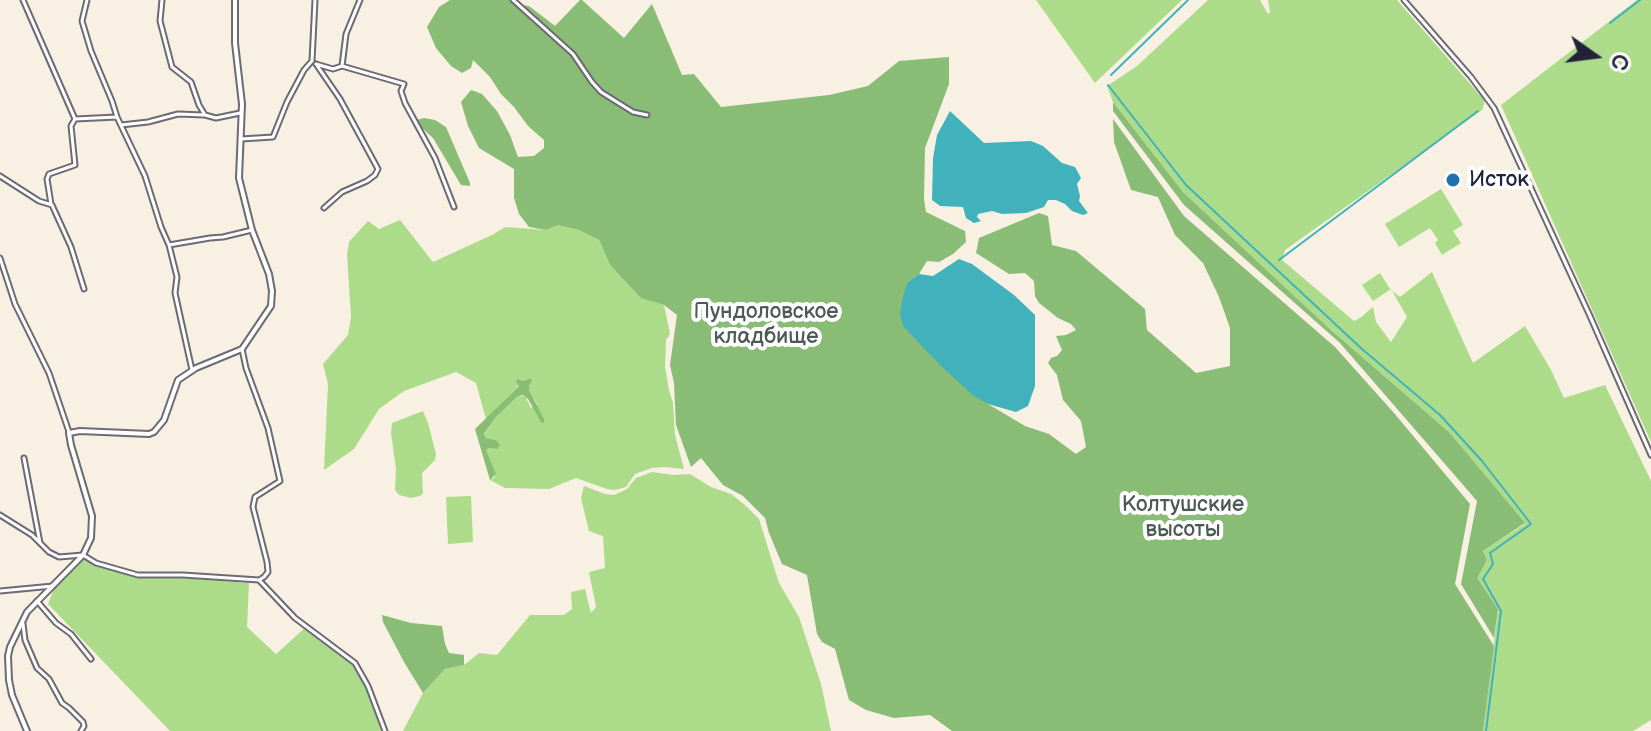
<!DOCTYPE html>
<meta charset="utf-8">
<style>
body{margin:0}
#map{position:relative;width:1651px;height:731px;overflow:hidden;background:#f8f0e2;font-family:"Balsamiq Sans",sans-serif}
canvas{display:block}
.north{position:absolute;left:1555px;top:16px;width:80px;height:80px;-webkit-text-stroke:6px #fff;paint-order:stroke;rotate:104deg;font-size:22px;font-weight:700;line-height:32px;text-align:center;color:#22223b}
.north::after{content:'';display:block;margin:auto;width:28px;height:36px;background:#22223b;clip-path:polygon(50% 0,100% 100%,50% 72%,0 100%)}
</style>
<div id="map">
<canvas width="1651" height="731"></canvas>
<div class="north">С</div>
</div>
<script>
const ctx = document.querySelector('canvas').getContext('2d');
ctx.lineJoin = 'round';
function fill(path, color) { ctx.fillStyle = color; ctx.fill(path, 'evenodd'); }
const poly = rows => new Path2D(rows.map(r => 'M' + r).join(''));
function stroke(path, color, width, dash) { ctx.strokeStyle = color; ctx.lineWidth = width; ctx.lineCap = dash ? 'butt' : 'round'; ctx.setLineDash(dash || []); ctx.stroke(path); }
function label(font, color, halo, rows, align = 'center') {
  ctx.font = font + ' "Balsamiq Sans",sans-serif'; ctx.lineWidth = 8; ctx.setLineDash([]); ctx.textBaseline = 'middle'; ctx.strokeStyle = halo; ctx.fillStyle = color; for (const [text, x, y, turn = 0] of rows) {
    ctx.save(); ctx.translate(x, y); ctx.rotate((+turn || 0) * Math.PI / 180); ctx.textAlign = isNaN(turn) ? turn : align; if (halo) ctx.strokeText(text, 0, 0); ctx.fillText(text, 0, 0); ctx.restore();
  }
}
fill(poly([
 [1036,0,1182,0,1095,83],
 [1208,0,1260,0,1268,14,1270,12,1268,0,1397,0,1485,101,1482,110,1285,250,1282,260,1354,321,1360,318,1373,307,1376,322,1391,342,1407,317,1391,289,1373,301,1362,285,1380,273,1390,289,1400,297,1432,272,1473,363,1525,326,1551,370,1564,398,1605,385,1651,481,1651,720,1633,731,1483,731,1498,609,1476,578,1487,560,1483,551,1525,524,1449,432,1332,331,1183,192,1113,102,1107,86,1137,66],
 [1637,0,1651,0,1651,442,1501,105],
 [1441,189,1463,225,1453,231,1461,243,1442,255,1435,243,1438,240,1430,228,1399,247,1385,224],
 [400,220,433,262,492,235,505,227,546,230,558,225,579,230,599,240,610,265,641,297,664,305,670,334,666,340,665,367,669,390,673,403,675,435,684,469,664,467,652,468,635,474,626,487,615,490,607,489,576,478,549,489,505,488,490,480,495,477,486,450,489,448,497,449,496,440,486,438,484,435,496,417,517,397,525,396,531,408,537,404,529,390,529,386,532,381,531,378,523,381,486,419,476,383,456,372,404,391,379,409,354,449,324,470,328,384,323,364,348,335,351,317,347,255,349,242,368,221,379,229],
 [423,411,428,423,436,454,435,460,422,473,423,493,420,496,411,498,399,495,395,490,396,469,391,433,392,423],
 [652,472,674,475,690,474,711,487,731,494,745,505,759,519,779,583,799,617,821,684,831,731,403,731,423,693,445,669,464,665,479,653,497,655,530,615,564,615,572,609,571,592,585,589,591,613,596,607,589,572,605,568,603,536,589,531,581,498,584,486,605,494,614,495,627,489,636,478],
 [471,496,473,542,448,544,446,497],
 [84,558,96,565,127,574,249,583,247,627,276,654,305,628,326,642,352,664,366,687,375,708,381,731,170,731,48,604,53,591]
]), '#acdc89');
fill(poly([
 [450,0,510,0,516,4,529,6,555,26,580,0,582,0,624,38,652,4,682,75,694,74,721,107,829,95,868,86,899,61,949,57,949,84,925,148,924,199,926,212,965,231,966,242,953,254,939,262,927,261,919,274,908,282,988,404,1025,426,1049,434,1076,454,1086,447,1081,421,1063,400,1057,375,1048,363,1051,358,1057,356,1062,350,1056,336,1066,335,1076,330,1071,324,1058,318,1039,303,1035,296,1034,281,1025,273,1009,274,976,253,979,238,1039,213,1048,216,1052,245,1076,251,1145,309,1147,330,1196,373,1230,366,1230,328,1219,297,1203,263,1175,235,1158,197,1131,190,1114,142,1113,119,1184,216,1335,347,1394,413,1470,504,1455,584,1494,646,1483,731,952,731,930,715,894,718,866,710,849,700,835,649,822,642,817,634,807,575,782,564,769,533,765,518,743,496,723,485,701,458,691,467,676,425,674,383,670,365,677,315,664,305,641,298,610,265,599,240,579,230,558,225,546,230,529,227,519,214,514,198,514,169,479,148,468,126,461,102,471,90,482,94,497,111,510,135,518,157,534,156,544,148,544,140,528,126,514,107,501,94,490,77,473,60,471,68,462,73,451,66,436,48,427,27,439,7],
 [1113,102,1183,192,1332,331,1449,432,1525,523,1483,551,1487,560,1477,578,1498,609,1494,638,1461,584,1477,501,1340,343,1184,205,1113,111],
 [424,118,435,120,446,127,470,183,470,186,461,185,433,138,420,126,417,120],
 [531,378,532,381,529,386,529,390,544,419,544,423,541,422,528,399,523,395,517,397,496,417,484,434,486,438,496,440,500,445,497,449,489,448,486,450,496,474,490,480,475,429,519,386,516,381,517,379,523,381],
 [382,615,411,623,442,626,445,644,449,653,464,655,464,665,445,669,423,693,404,662,383,622]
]), '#89bc75');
fill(poly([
 [950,111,984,143,1031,141,1043,146,1062,163,1075,167,1081,178,1077,184,1080,196,1079,201,1088,213,1083,215,1072,211,1065,204,1056,200,1048,200,1044,207,1026,213,1002,214,992,211,978,214,977,217,981,221,974,223,966,218,963,207,940,206,932,200,933,158,937,135],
 [959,259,972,264,1014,295,1035,315,1035,386,1028,406,1016,412,988,404,974,396,941,366,903,326,900,314,903,296,908,282,919,274,933,276]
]), '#41b1bc');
stroke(poly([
 [1610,23,1640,0],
 [1111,75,1188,0],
 [1108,85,1186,185,1362,349,1440,415,1482,461,1531,524,1490,553,1493,564,1483,579,1501,611,1486,731],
 [1279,260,1478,111]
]), '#41b1bc', 2);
const minor = poly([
 [23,0,75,119],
 [87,0,82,21,91,51,112,101,117,117,145,176,161,227,169,245,177,277,175,293,192,370],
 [162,0,160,21,172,67,191,82,199,105,205,115,216,118,240,113],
 [513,0,573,54,592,82,601,92,633,112,647,115],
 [1404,0,1471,77,1494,108,1590,316,1651,455],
 [316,64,340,99,378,169,375,175,367,181,342,192,324,208],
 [316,64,333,69,342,66,346,34,360,0],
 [342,66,404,84,401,91,405,103,435,158,454,207],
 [121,125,148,122,178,114,204,115],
 [241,139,273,137,287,102,304,70,312,61,315,0],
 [0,176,39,201,52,205,71,247,84,289],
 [51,204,47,179,49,174,75,165,71,126,75,119,117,117],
 [169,245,210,238,223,237,252,230],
 [0,258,15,304,49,373,69,432],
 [24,458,40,543],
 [0,515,32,535,49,552,59,557,83,555,96,563,138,575,183,575,259,580,264,577,268,572,267,562,253,507,255,497,280,481,268,428,246,368,242,349],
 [259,580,295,618,355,663,368,686,385,731],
 [0,591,53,586],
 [37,601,56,623,71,634,91,659],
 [23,624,25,640,37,668,49,679,62,703,69,708,83,722,84,726,81,731]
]);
const tertiary = poly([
 [27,731,12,695,9,680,8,656,10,647,27,612,83,555,91,538,92,516,71,445,69,433,80,431,149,434,154,432,164,420,178,380,196,368,242,349,271,306,272,291,269,274,252,230,239,178,242,104,235,43,235,0]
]);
stroke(minor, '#6d6a75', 7);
stroke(tertiary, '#6d6a75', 8);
stroke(minor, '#fff', 3);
stroke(tertiary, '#fff', 4);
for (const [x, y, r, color] of [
 [1453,180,8,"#1f6fb2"]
]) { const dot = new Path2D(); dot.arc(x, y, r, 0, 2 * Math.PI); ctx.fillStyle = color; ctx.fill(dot); stroke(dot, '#fff', 3); }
label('22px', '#22223b', '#fff', [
 ["Исток",1469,180]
], 'left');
label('22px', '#4b5a52', '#fff', [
 ["Пундоловское",766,312],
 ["кладбище",766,337],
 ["Колтушские",1183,505],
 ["высоты",1183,530]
]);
</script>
